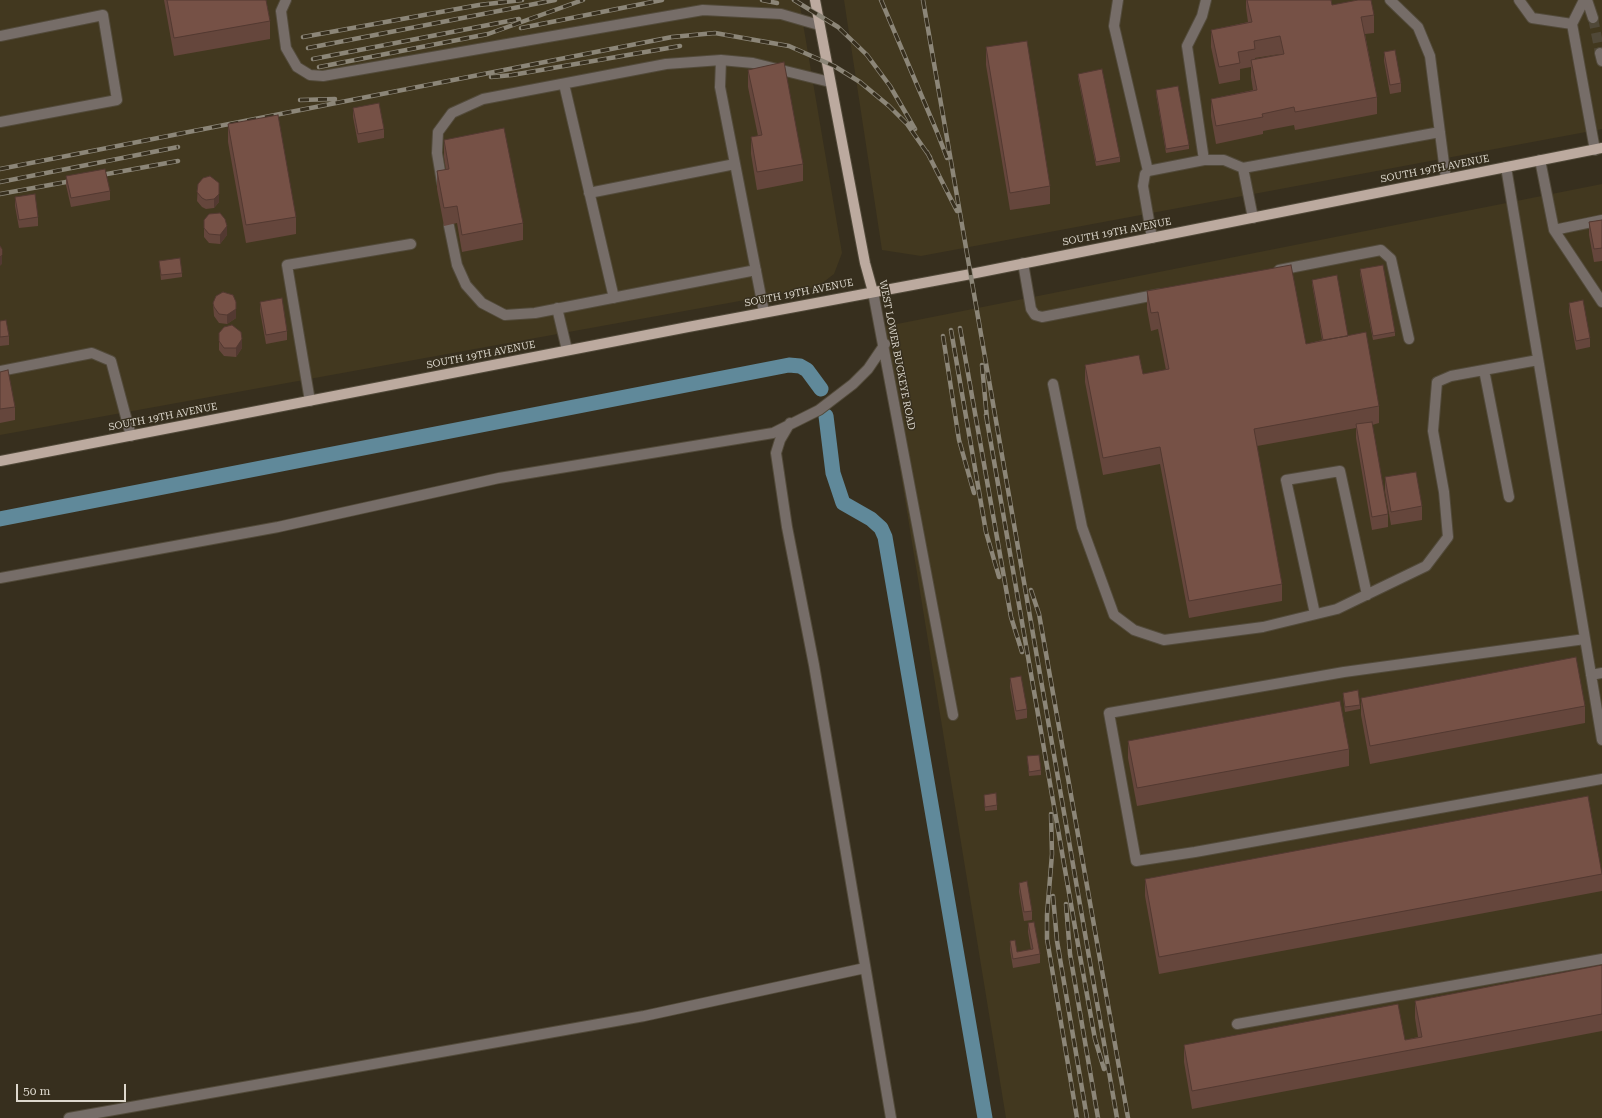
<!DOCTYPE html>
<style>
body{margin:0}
#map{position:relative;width:1602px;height:1118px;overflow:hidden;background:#372f1e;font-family:"Roboto Serif",serif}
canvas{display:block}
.scale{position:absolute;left:16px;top:1084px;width:110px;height:18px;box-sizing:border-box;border:2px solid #ddd8cd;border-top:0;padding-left:5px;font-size:12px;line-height:14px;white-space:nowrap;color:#ddd8cd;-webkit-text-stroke:3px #372f1e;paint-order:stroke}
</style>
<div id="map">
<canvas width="1602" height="1118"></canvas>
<div class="scale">50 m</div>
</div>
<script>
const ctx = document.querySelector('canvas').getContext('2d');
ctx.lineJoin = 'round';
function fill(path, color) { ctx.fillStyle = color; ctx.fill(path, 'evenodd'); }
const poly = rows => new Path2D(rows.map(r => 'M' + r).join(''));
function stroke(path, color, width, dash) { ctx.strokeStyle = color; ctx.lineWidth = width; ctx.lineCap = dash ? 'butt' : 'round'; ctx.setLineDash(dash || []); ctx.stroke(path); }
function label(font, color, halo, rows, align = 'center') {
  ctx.font = font + ' "Roboto Serif",serif'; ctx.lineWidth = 3; ctx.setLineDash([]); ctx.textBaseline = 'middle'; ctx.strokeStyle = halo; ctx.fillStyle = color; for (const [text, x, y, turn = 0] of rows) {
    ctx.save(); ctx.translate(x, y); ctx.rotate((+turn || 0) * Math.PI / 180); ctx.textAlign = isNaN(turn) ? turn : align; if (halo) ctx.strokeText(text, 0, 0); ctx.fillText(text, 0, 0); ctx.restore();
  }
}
fill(poly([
 [0,0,799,0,842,253,834,274,817,287,0,435],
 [844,0,1602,0,1602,129,921,256,882,250],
 [1602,184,1602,1118,1006,1118,877,328]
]), '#42381f');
stroke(poly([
 [826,416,833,473,843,503,871,519,881,528,885,537,985,1118],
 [0,519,789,365,800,366,807,370,821,389]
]), '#60899a', 15);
stroke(poly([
 [1593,18,1600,53]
]), '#504838', 10, [10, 5]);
const minor = poly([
 [286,0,281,11,286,48,297,67,310,75,323,76,703,10,781,14,819,25],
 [1118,0,1114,26,1148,171],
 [1206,0,1202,16,1187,46,1204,160,1224,160,1243,168,1253,218],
 [1390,0,1418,27,1430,56,1446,179],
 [1519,0,1532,18,1572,24],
 [1584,0,1572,24,1595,150],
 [1587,0,1593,18],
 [0,36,103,15,117,100,0,122],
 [1600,53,1602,61],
 [721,60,720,87,764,312],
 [564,84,614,298],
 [1540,160,1554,230,1602,220],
 [1506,167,1602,740],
 [1243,168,1440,132],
 [442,183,437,153,438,132,452,113,483,99,666,64,721,60,753,63,830,82],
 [589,193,735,164],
 [449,226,457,265,466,285,482,303,505,315,535,313,756,270],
 [1554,230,1602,302],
 [1152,238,1143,186,1145,174,1148,171,1204,160],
 [1023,263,1031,309,1035,315,1042,317,1160,294],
 [1279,270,1381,250,1391,259,1409,339],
 [873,292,953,715],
 [557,308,567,350],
 [1484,370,1509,497],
 [0,371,92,353,111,361,131,436],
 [1053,384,1082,527,1114,615,1134,630,1164,640,1263,627,1337,609,1426,566,1448,537,1444,492,1433,431,1437,382,1451,376,1538,360],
 [310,401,287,265,411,244],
 [790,423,780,440,776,453,787,527,814,665,891,1118],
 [0,578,278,527,499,478,773,433,819,410,853,384,868,369,885,344],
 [1315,614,1286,480,1340,471,1367,595],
 [1585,639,1344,672,1109,713,1136,861,1195,852,1602,779],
 [1591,675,1602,673],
 [1237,1024,1602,959],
 [69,1118,644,1016,865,968]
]);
const major = poly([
 [815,0,865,263,873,292],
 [0,461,688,327,971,274,1602,148]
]);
stroke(minor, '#524a3a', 12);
stroke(major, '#524a3a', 12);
stroke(minor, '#766d68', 10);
stroke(major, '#bcaa9f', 10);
const rail = poly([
 [762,0,777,3],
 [794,0,838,27,867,55,890,86,915,129],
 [881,0,937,132,947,158],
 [923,0,1117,1118],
 [521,28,662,0],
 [303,37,479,5,522,0],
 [308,48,555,0],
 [313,59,519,19],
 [319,67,488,34,583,0],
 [491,77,512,75,680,46],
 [300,100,335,99],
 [927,152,957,211],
 [0,169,672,37,715,33,789,46,834,66,860,82,889,106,907,124,930,157],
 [96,176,178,161],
 [0,182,178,147],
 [0,194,77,180],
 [960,328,1011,617,1022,652],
 [951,330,986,532,999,577],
 [943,336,959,440,974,493],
 [982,365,987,419],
 [986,415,1080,956,1095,1039,1104,1069],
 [1031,590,1039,614,1128,1118],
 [1051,814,1052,854,1047,915,1047,939,1077,1118],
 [1053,896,1057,941,1087,1118],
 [1066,904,1070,954,1098,1118]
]);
stroke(rail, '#8c8678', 4.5);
stroke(rail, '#372f1e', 3, [9]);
fill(poly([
 [164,0,266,0,270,21,270,39,174,56],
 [1246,0,1331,0,1332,5,1374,15,1374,33,1365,34,1377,97,1377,114,1295,130,1294,125,1263,131,1263,134,1216,144,1211,116,1211,99,1253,90,1251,77,1251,67,1240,69,1240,80,1219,84,1211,47,1211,30,1248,22,1246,8],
 [1280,54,1255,59,1255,58],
 [986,47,1050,186,1050,204,1010,210,986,65],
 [1384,52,1401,83,1401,92,1390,94,1384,61],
 [748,70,803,164,803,181,757,190,751,154,751,137,758,136,748,87],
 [1078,74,1120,157,1120,162,1096,166,1078,78],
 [1156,90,1189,145,1189,149,1166,153,1156,94],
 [353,108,384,129,384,138,358,143,353,117],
 [228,124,296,217,296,234,246,243,228,142],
 [444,140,523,223,523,240,462,252,457,223,444,226,437,189,437,171,446,170,444,157],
 [66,176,110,191,110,200,71,207,66,185],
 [219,183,219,202,214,208,206,209,202,207,197,201,198,184],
 [15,197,38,217,38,226,19,228,15,206],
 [204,220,227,235,220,244,209,243,204,237],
 [1602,220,1602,261,1594,262,1589,235,1589,222],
 [159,261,182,273,182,277,161,280],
 [1360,269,1395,332,1395,336,1373,340,1360,274],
 [1312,280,1348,336,1379,406,1379,423,1372,425,1388,514,1388,527,1372,530,1356,438,1356,428,1257,446,1282,584,1282,601,1189,618,1160,464,1103,475,1085,382,1085,365,1143,374,1166,370,1158,329,1151,331,1147,309,1147,291,1306,344,1322,340,1312,284],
 [260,302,287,331,287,340,266,344,260,311],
 [213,303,236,310,236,318,227,324,219,323,214,316],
 [1569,303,1590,338,1590,347,1576,350,1569,312],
 [0,321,9,336,9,345,0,346],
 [219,333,242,348,236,357,224,356,219,350],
 [0,372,15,407,15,420,0,423],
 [1385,477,1422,506,1422,520,1391,525,1385,491],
 [1010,678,1027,709,1027,718,1016,720,1010,687],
 [1343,693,1360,705,1360,709,1345,712,1343,697],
 [1361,698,1585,706,1585,723,1370,764,1361,715],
 [1128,741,1349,749,1349,766,1137,806,1128,758],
 [1027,756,1041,770,1041,775,1029,776],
 [984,795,997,805,997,810,985,811],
 [1602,873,1602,891,1159,974,1145,896,1145,879],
 [1019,883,1032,911,1032,920,1024,921,1019,892],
 [1028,923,1040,954,1040,963,1013,968,1010,950,1010,941,1017,952,1031,950,1028,932],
 [1602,965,1602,1031,1192,1109,1184,1062,1184,1045,1405,1040,1418,1037,1415,1018,1415,1001]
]), '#65463c');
fill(poly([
 [219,194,219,202,214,208,214,199],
 [227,226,227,235,220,244,220,235],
 [2,249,2,264,0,266,0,257],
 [236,302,236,318,227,324,227,315],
 [242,339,242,348,236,357,236,348]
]), '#533931');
const building = poly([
 [167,0,266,0,270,21,174,38,167,0],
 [1247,0,1331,0,1332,5,1358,0,1371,0,1374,15,1361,17,1377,97,1295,112,1294,107,1262,114,1263,117,1216,126,1211,99,1257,90,1251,60,1284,54,1280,36,1254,41,1255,49,1238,52,1240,63,1219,67,1211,30,1252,22,1247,0],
 [1027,41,1050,186,1010,193,986,47,1027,41],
 [1395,50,1401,83,1390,85,1384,52,1395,50],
 [784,62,803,164,757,172,751,137,762,135,748,70,784,62],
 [1102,69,1120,157,1096,162,1078,74,1102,69],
 [1178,86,1189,145,1166,149,1156,90,1178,86],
 [379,103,384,129,358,134,353,108,379,103],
 [278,115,296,217,246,225,228,124,278,115],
 [504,128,523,223,462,235,457,206,444,208,437,171,449,169,444,140,504,128],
 [105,169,110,191,71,198,66,176,105,169],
 [210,176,219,183,219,194,214,199,206,200,202,198,197,192,198,184,203,178,210,176],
 [35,194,38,217,19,220,15,197,35,194],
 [220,213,225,219,227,226,220,235,209,234,204,228,204,220,209,214,220,213],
 [1602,220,1602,248,1594,249,1589,222,1602,220],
 [0,246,2,249,2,255,0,257,0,246],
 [180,258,182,273,161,275,159,261,180,258],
 [1291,265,1306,344,1366,332,1379,406,1254,429,1282,584,1189,601,1160,447,1103,458,1085,365,1139,355,1143,374,1169,369,1158,312,1151,313,1147,291,1291,265],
 [1383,265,1395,332,1373,336,1360,269,1383,265],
 [1337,275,1348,336,1323,340,1312,280,1337,275],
 [223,292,233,295,236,302,236,309,227,315,219,314,214,307,213,303,216,296,223,292],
 [282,298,287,331,266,335,260,302,282,298],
 [1583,300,1590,338,1576,341,1569,303,1583,300],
 [6,320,9,336,0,337,0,321,6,320],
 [232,325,241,332,242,339,236,348,224,348,219,341,219,333,224,327,232,325],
 [8,370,15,407,0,409,0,372,8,370],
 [1372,422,1388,514,1372,517,1356,424,1372,422],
 [1416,472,1422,506,1391,512,1385,477,1416,472],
 [1576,657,1585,706,1370,746,1361,698,1576,657],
 [1021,676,1027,709,1016,711,1010,678,1021,676],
 [1358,690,1360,705,1345,707,1343,693,1358,690],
 [1340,701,1349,749,1137,788,1128,741,1340,701],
 [1039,755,1041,770,1029,772,1027,756,1039,755],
 [996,793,997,805,985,807,984,795,996,793],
 [1588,796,1602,874,1159,957,1145,879,1588,796],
 [1027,881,1032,911,1024,912,1019,883,1027,881],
 [1034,922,1040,954,1013,959,1010,941,1015,940,1017,952,1033,949,1028,923,1034,922],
 [1602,965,1602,1014,1192,1091,1184,1045,1398,1004,1405,1040,1422,1037,1415,1001,1602,965]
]);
fill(building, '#765146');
stroke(building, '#533931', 1);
label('10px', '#ddd8cd', '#372f1e', [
 ["SOUTH 19TH AVENUE",1435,169,-11],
 ["SOUTH 19TH AVENUE",1117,232,-11],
 ["SOUTH 19TH AVENUE",799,293,-11],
 ["SOUTH 19TH AVENUE",481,355,-11],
 ["WEST LOWER BUCKEYE ROAD",897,355,79],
 ["SOUTH 19TH AVENUE",163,417,-11]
]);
</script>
